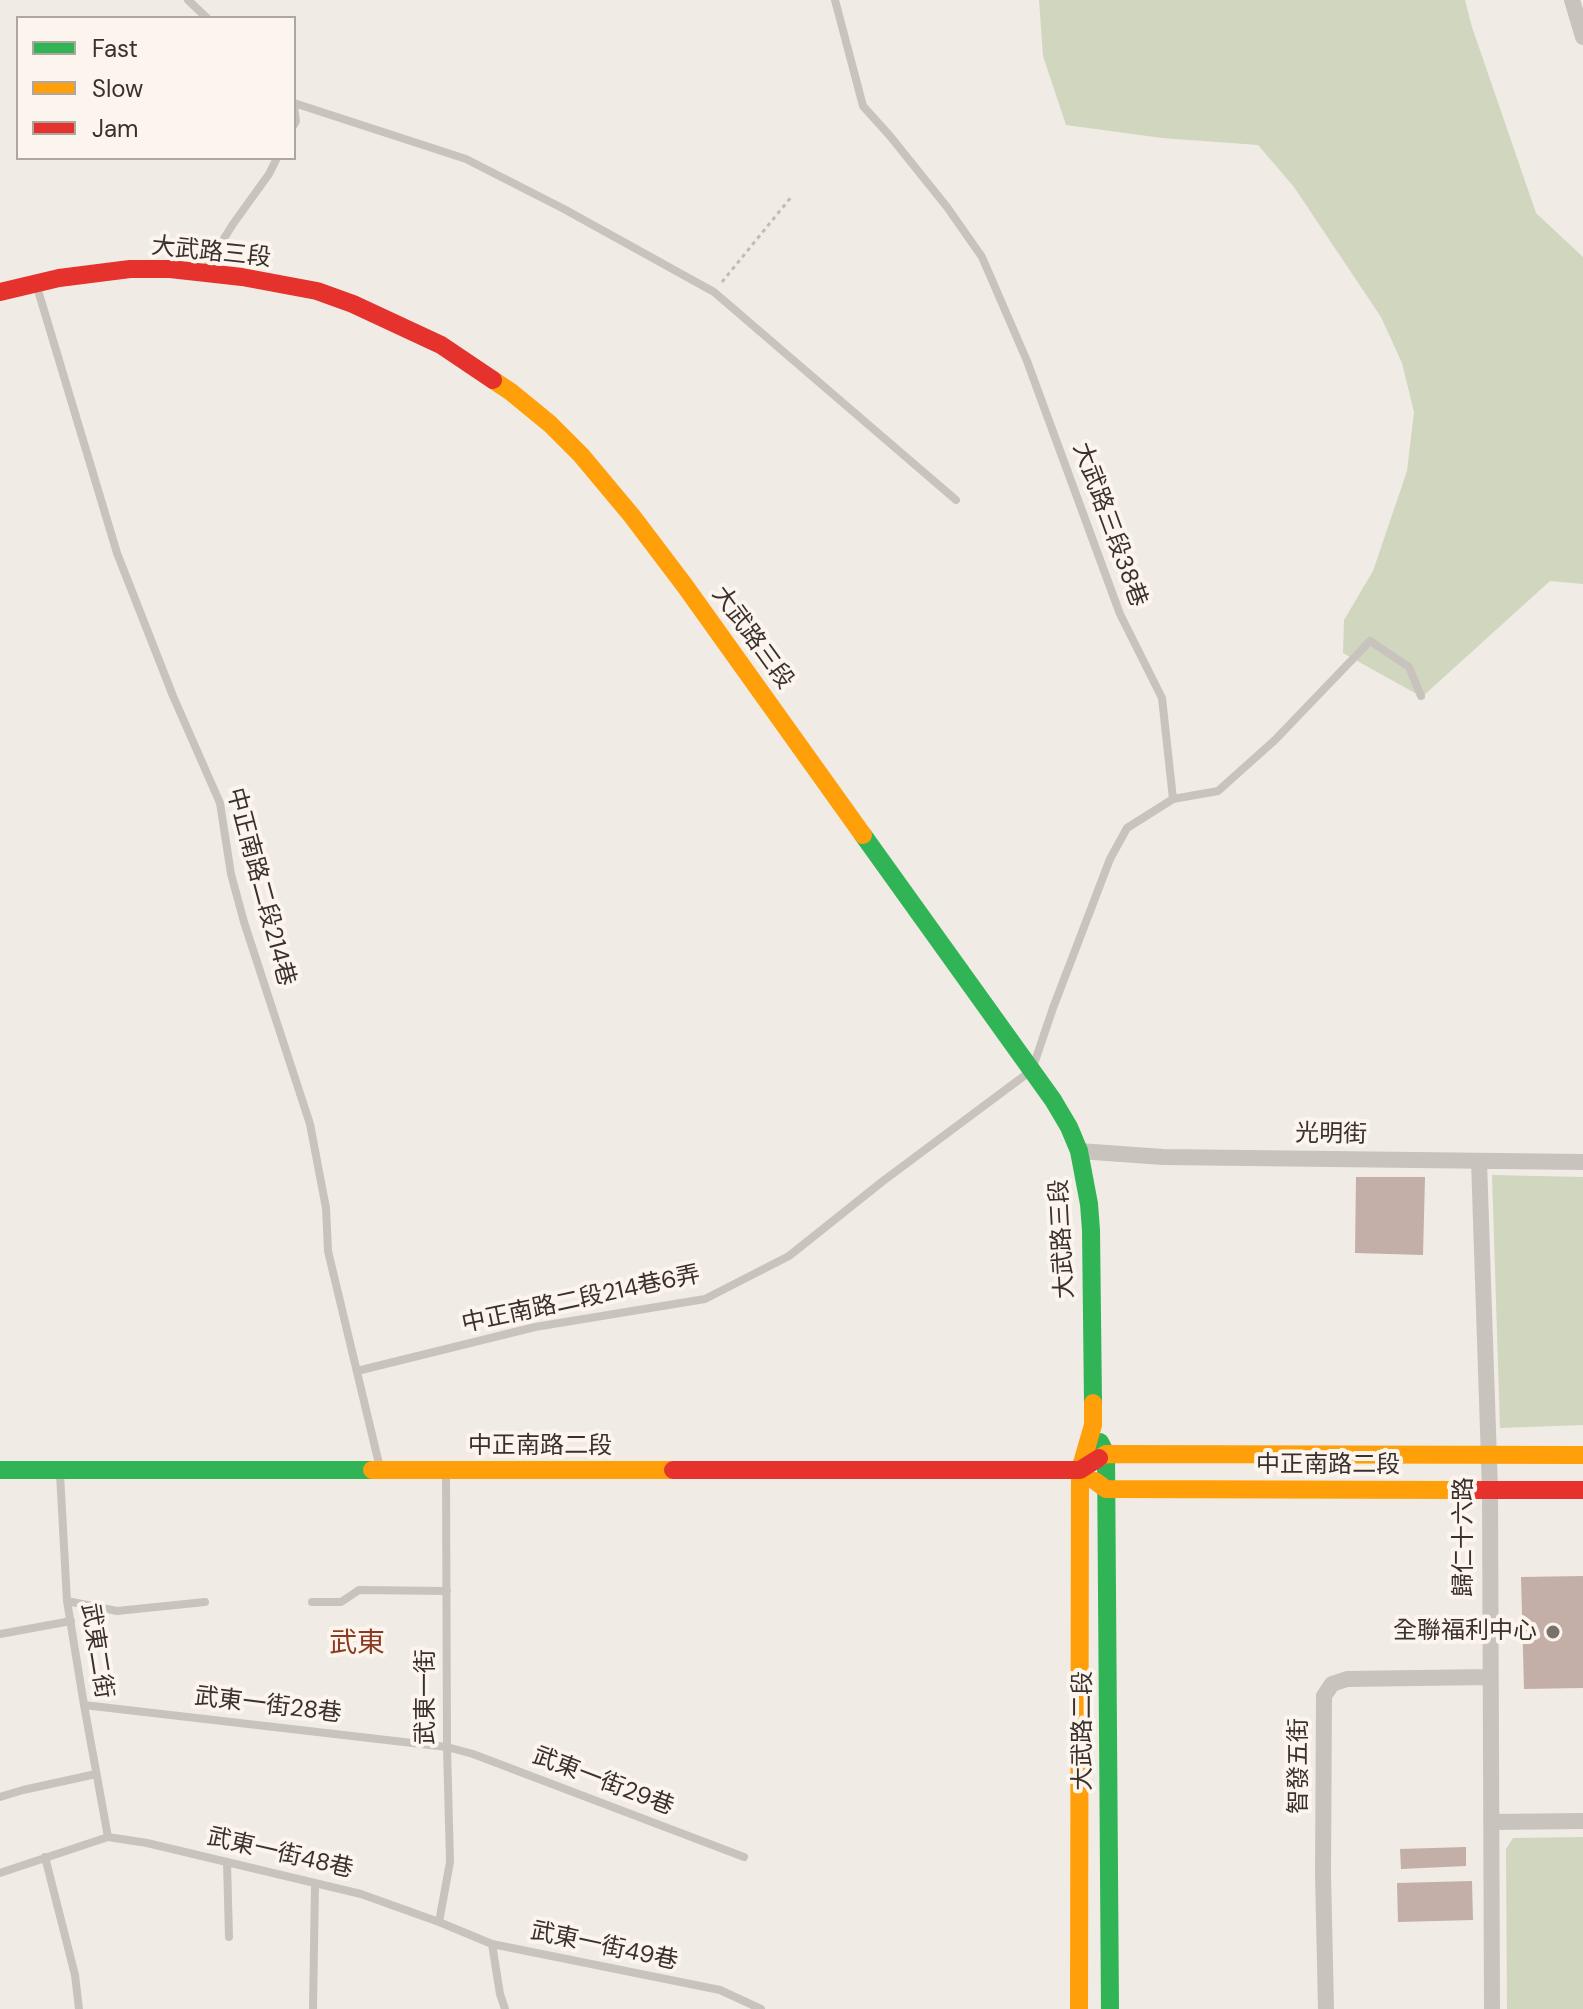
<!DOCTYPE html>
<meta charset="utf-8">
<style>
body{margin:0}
#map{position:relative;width:1583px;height:2009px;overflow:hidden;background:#f0ebe5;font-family:"DM Sans",sans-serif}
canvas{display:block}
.legend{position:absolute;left:16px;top:16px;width:280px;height:144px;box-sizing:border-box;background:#fbf5ee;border:2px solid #aea6a0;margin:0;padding:10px 14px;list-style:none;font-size:24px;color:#3b302b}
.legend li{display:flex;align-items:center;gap:16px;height:40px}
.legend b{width:40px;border:2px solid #aea6a0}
</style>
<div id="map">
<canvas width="1583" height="2009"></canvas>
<ul class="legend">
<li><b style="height:10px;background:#30b455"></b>Fast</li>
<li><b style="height:10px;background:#ff9f0a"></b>Slow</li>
<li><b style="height:10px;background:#e5322d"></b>Jam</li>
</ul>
</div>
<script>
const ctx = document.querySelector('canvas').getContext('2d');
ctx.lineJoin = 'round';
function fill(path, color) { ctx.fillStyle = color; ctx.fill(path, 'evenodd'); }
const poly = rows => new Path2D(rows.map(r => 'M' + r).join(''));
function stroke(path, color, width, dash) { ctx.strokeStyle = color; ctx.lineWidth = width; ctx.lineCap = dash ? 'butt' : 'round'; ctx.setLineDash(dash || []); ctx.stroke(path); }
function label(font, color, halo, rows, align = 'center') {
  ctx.font = font + ' "DM Sans","Noto Sans TC",sans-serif'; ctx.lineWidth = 8; ctx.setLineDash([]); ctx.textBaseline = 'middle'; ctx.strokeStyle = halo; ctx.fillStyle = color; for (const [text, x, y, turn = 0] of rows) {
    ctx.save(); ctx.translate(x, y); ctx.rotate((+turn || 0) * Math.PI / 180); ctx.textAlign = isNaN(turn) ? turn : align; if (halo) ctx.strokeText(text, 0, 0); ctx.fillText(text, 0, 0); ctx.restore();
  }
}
fill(poly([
 [1039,0,1465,0,1472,27,1536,213,1583,257,1583,584,1550,581,1422,697,1343,653,1344,620,1373,571,1407,471,1414,412,1402,363,1381,317,1294,187,1258,145,1162,138,1066,125,1043,56],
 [1492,1175,1583,1177,1583,1425,1500,1428],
 [1583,1837,1583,2009,1507,2009,1506,1849,1513,1838]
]), '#d1d6bf');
fill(poly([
 [1356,1177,1425,1177,1423,1255,1355,1253],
 [1583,1576,1583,1688,1524,1689,1521,1577],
 [1466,1847,1466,1866,1401,1869,1400,1849],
 [1472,1881,1473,1920,1398,1922,1397,1883]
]), '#c3afa7');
stroke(poly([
 [722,282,792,196]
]), '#c2bbb6', 3, [4, 4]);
stroke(poly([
 [188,0,207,18],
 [294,103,466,159,564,209,714,292,956,500],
 [294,107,296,121,294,125],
 [205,269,233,224,269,174,277,158],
 [37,287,117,553,173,696,220,803,231,874,244,922,310,1124,326,1208,328,1251,380,1468],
 [1173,799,1218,791,1275,740,1370,641,1409,667,1421,696],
 [357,1371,535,1327,705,1299,789,1256,883,1181,1032,1070,1053,1008,1110,859,1127,828,1173,799,1162,698,1120,614,1027,361,982,257,947,207,890,136,863,106,835,0],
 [60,1474,67,1601,84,1705,108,1837],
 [67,1601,117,1611,205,1602],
 [312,1602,341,1602,359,1590,447,1591],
 [0,1634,71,1621],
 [84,1705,447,1747,473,1754,744,1857],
 [0,1797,23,1790,96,1774],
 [45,1857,75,1975,79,2009],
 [227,1862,229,1937],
 [0,1873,108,1837,147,1843,361,1894,439,1922,492,1944,720,1990,761,2009],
 [439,1922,450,1862,447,1747,446,1472],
 [492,1944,500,1994,505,2009],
 [313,2009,315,1884]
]), '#c9c3be', 8);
stroke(poly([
 [1572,0,1583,37],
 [1079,1151,1163,1157,1583,1162],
 [1479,1161,1490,1490,1492,2009],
 [1491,1822,1583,1821],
 [1326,2009,1323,1873,1324,1696,1332,1684,1347,1679,1489,1677]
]), '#c9c3be', 16);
stroke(poly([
 [863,835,1053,1100,1069,1127,1079,1151,1089,1204,1091,1230,1093,1403],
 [1100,1442,1106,1454,1110,2009],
 [0,1470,372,1470]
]), '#30b455', 18);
stroke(poly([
 [493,380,511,392,550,424,581,455,632,516,685,586,863,835],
 [1099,1458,1106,1454,1583,1455],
 [372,1470,673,1470],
 [1095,1481,1106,1489,1457,1490],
 [1079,2009,1080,1470,1093,1425,1093,1403]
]), '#ff9f0a', 18);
stroke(poly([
 [0,292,59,278,130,269,170,269,242,277,317,291,353,304,441,345,493,380],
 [673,1470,1080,1470,1099,1458],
 [1457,1490,1583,1490]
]), '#e5322d', 18);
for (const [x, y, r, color] of [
 [1553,1632,8,"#7a716c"]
]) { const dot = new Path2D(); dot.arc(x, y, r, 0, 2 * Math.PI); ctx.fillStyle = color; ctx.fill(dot); stroke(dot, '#fbf5ee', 3); }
label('24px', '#3b302b', '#fbf5ee', [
 ["大武路三段",211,253,6],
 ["大武路三段38巷",1109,525,70],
 ["大武路三段",752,638,54],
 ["中正南路二段214巷",260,887,75],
 ["光明街",1331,1135,1],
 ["大武路三段",1063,1239,-93],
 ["中正南路二段214巷6弄",581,1300,-12],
 ["中正南路二段",540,1447],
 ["中正南路二段",1328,1466],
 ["歸仁十六路",1465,1537,-90],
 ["武東二街",96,1651,81],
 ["武東一街",427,1697,-90],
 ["武東一街28巷",268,1706,7],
 ["大武路二段",1084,1731,-90],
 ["智發五街",1300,1766,-90],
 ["武東一街29巷",603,1782,21],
 ["武東一街48巷",280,1854,13],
 ["武東一街49巷",604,1947,12]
]);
label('24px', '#3b302b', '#fbf5ee', [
 ["全聯福利中心",1537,1632]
], 'right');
label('28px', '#8c3b22', '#fbf5ee', [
 ["武東",357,1645]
]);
</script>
